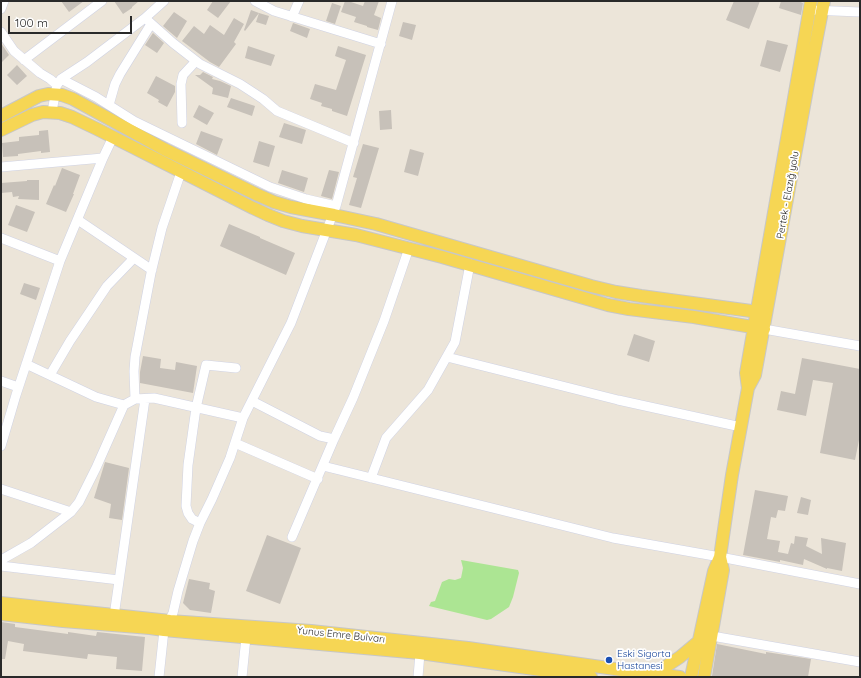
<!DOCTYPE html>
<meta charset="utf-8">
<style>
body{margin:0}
#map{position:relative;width:861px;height:678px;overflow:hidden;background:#ece5d9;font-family:Quicksand,sans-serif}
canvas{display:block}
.frame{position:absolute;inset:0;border:2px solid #292929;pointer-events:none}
.scale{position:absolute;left:8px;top:16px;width:124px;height:18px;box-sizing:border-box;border:2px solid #292929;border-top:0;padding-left:5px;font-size:12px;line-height:14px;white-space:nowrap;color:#292929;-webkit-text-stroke:3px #fff;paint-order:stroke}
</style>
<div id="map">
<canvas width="861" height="678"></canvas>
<div class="frame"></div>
<div class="scale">100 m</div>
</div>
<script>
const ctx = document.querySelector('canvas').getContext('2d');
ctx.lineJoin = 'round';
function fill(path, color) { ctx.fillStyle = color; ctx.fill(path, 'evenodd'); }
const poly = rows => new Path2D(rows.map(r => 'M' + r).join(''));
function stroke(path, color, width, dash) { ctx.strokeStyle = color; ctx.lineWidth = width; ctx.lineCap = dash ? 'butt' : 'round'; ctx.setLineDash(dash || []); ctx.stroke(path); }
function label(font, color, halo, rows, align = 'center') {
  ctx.font = font + ' Quicksand,sans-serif'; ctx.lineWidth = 3.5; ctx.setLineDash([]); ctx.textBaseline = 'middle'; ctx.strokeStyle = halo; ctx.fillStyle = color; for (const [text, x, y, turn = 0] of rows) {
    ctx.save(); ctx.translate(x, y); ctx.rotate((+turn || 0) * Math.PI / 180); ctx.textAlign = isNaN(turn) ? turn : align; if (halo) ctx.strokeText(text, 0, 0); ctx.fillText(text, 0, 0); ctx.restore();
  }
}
fill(poly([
 [424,660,547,677,423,677]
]), '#efe3c8');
fill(poly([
 [461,560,518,570,519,573,513,597,509,607,491,619,487,620,429,606,431,602,435,601,442,582,449,579,455,580,461,578,463,568]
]), '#ace593');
fill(poly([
 [61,1,84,1,69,12],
 [114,1,139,1,132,7,132,8,123,14],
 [213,1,231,1,218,18,207,10],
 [345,1,348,1,363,6,365,1,379,1,374,15,381,18,378,30,367,27,367,26,354,22,356,17,341,12],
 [734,1,760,1,749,29,726,20],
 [781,1,798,1,803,3,801,15,779,8],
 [332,3,341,6,335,24,326,21],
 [251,10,259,13,245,31,244,30],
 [174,12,187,21,177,38,163,26],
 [259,13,269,16,266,25,256,22],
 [234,18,244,24,234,42,236,44,219,67,210,62,182,41,194,26,204,34,210,25,224,35],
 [403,22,416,25,412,40,399,36],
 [293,23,310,29,307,38,290,31],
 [153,33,164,43,157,53,145,45],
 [767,40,788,45,780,72,760,66],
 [1,43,9,55,1,63],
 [248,46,275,55,271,66,245,58],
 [338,46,366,55,347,116,332,111,332,109,321,106,322,103,310,99,315,84,336,90,346,60,335,56],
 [17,65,27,76,17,85,7,75],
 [203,72,213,77,212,79,220,81,231,86,228,98,212,94,213,88,195,75,200,75],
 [156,76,175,86,175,92,167,107,158,102,159,100,147,93],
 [231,98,255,106,252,116,227,107],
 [199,105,214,113,207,125,193,117],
 [391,110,392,129,380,130,379,111],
 [284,123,306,130,302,144,279,137],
 [48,130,50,152,41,153,41,151,18,154,18,156,3,157,2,143,19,141,19,137,39,135,39,131],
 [201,131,223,139,217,155,196,144],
 [259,141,275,146,269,167,253,162],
 [363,144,379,148,361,208,349,205,357,178,353,177],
 [410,149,424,153,418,176,404,172],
 [62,168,80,175,73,194,74,194,66,212,46,204,54,185,55,186],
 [282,170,308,178,304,192,278,183],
 [329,170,339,172,332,199,321,196],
 [27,180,39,180,39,200,18,199,19,196,13,197,12,192,1,193,1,183,27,181],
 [16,205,35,212,27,232,8,225],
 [229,224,260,237,260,238,295,253,286,275,220,246],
 [24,283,40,288,36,300,20,294],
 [634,334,655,341,649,362,627,355],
 [143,356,161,359,160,368,175,370,176,362,197,366,193,393,140,383,140,372],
 [802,358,860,369,860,435,855,460,820,453,833,383,813,380,806,416,777,410,781,391,795,394],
 [105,462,129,468,122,520,109,518,111,504,94,498],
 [755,490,788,496,785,511,778,510,776,518,771,517,767,539,780,541,778,552,788,554,791,543,794,544,795,536,808,538,806,546,822,554,821,538,846,543,842,571,827,568,827,569,804,559,803,565,780,560,780,562,743,555],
 [801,497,811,500,808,515,797,513],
 [267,535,301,548,280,604,246,591],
 [189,579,210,583,209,589,215,591,211,613,190,610,183,603],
 [1,622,15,624,15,627,68,634,68,632,96,636,97,632,145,637,142,671,116,669,117,657,88,654,87,659,23,651,24,644,8,641,5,659,1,659],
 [717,644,766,654,766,652,811,659,808,677,716,677,712,676]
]), '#c7c1b9');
const minor = poly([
 [255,1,274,11,381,44],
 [1,9,4,1],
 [810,10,860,12],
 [292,17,299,1],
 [145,18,173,43,200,64,240,84,263,99,277,111,354,143],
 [1,32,14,51,40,73,50,79,57,85,61,79,87,62,145,18,164,1],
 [24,60,102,1],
 [61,79,96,97,134,121,270,187,306,199,336,206],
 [109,105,115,84,120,74,151,24],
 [52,112,56,89],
 [182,123,181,84,183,75,196,61],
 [1,167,103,158],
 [78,220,152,270],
 [1,238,60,261],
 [764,329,860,346],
 [447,357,618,400,741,427],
 [26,364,96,397,124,405,135,399,154,398,243,418],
 [50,375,70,341,107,286,134,258],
 [1,381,18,387],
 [135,399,134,371,135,357,151,273,162,228,181,172],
 [252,401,320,436,334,439,353,398,384,321,409,248],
 [235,443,318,479],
 [1,446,16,395,60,261,103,158,113,137],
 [323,466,613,538,720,557,860,584],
 [371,478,386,438,428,390,455,342,470,264],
 [1,489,71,512],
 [200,523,192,519,188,513,186,506,188,465,196,408,206,365,236,368],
 [292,537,334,439],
 [1,560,31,543,71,512,79,502,96,468,124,405],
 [1,566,119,580],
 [114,616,145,399],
 [712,636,860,662],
 [159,677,164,630,173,613,178,591,193,541,200,523,212,499,230,458,243,418,291,323,336,206,392,1],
 [242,677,246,637],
 [418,677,420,653]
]);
const major = poly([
 [1,116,39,96,48,94,62,95,73,99,164,149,258,195,274,202,291,207,334,215,376,224,591,286,616,292,641,296,766,313],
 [1,130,32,115,43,112,60,113,72,117,97,129,253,208,268,215,283,221,302,226,356,235,442,257,608,305,629,309,694,317,764,329],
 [748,388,755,375,808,84,824,1],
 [1,603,170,621,311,631,468,648,629,671,680,677],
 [1,614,63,621,150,628,164,630,420,653,591,677],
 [652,674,662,669,680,657,699,641],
 [691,677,714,571,720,557,732,475,748,388,746,373,754,327,811,1],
 [704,677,723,570,720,557]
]);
stroke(minor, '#cfd2e3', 10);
stroke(major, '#c7c7c7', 14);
stroke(minor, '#fff', 9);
stroke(major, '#f6d654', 12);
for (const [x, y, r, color] of [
 [609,660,4,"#1a4fb4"]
]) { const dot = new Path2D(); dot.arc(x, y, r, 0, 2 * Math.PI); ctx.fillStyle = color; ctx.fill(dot); stroke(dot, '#fff', 1.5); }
label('10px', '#292929', '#fff', [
 ["Pertek - Elazığ yolu",788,195,-80],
 ["Yunus Emre Bulvarı",341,635,6]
]);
label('10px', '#164399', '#fff', [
 ["Eski Sigorta",617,654],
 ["Hastanesi",617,666]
], 'left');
</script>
